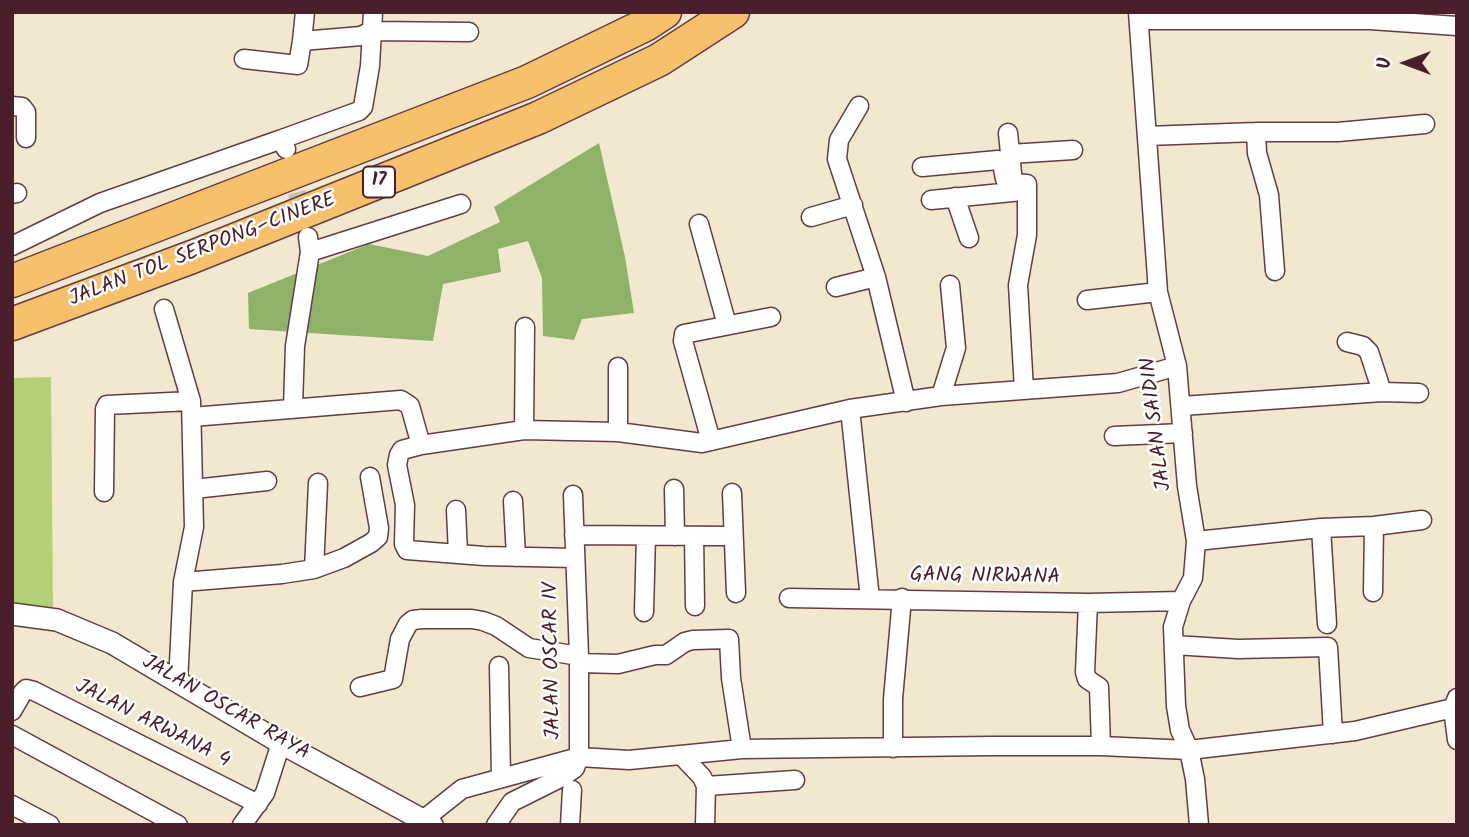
<!DOCTYPE html>
<meta charset="utf-8">
<style>
body{margin:0}
#map{position:relative;width:1469px;height:837px;overflow:hidden;background:#f1e8cf;font-family:Kalam,sans-serif}
canvas{display:block}
.frame{position:absolute;inset:0;border:14px solid #4a1f2b;pointer-events:none}
.north{position:absolute;left:1371px;top:28px;width:70px;height:70px;-webkit-text-stroke:5px #fff;paint-order:stroke;rotate:270deg;font-size:19px;font-weight:700;line-height:28px;text-align:center;color:#4a1f2b}
.north::after{content:'';display:block;margin:auto;width:24px;height:32px;background:#4a1f2b;clip-path:polygon(50% 0,100% 100%,50% 72%,0 100%)}
</style>
<div id="map">
<canvas width="1469" height="837"></canvas>
<div class="frame"></div>
<div class="north">U</div>
</div>
<script>
const ctx = document.querySelector('canvas').getContext('2d');
ctx.lineJoin = 'round';
function fill(path, color) { ctx.fillStyle = color; ctx.fill(path, 'evenodd'); }
const poly = rows => new Path2D(rows.map(r => 'M' + r).join(''));
function stroke(path, color, width, dash) { ctx.strokeStyle = color; ctx.lineWidth = width; ctx.lineCap = dash ? 'butt' : 'round'; ctx.setLineDash(dash || []); ctx.stroke(path); }
function label(font, color, halo, rows, align = 'center') {
  ctx.font = font + ' Kalam,sans-serif'; ctx.lineWidth = 5; ctx.setLineDash([]); ctx.textBaseline = 'middle'; ctx.strokeStyle = halo; ctx.fillStyle = color; for (const [text, x, y, turn = 0] of rows) {
    ctx.save(); ctx.translate(x, y); ctx.rotate((+turn || 0) * Math.PI / 180); ctx.textAlign = isNaN(turn) ? turn : align; if (halo) ctx.strokeText(text, 0, 0); ctx.fillText(text, 0, 0); ctx.restore();
  }
}
fill(poly([
 [51,377,53,608,12,604,12,378]
]), '#b3d077');
fill(poly([
 [599,143,625,257,634,313,582,319,574,340,543,336,542,278,528,241,498,249,501,272,443,284,433,341,249,329,248,293,369,244,428,256,500,222,494,207]
]), '#8eb268');
stroke(poly([
 [290,166,304,220]
]), '#d0c0ae', 18, [18, 9]);
const minor = poly([
 [305,12,302,41,361,36,371,31,469,32],
 [1138,12,1158,292,1177,366,1187,486,1196,541,1193,578,1181,601,1173,627,1176,706,1180,730,1189,750,1195,779,1199,825],
 [1139,20,1370,20,1457,26],
 [244,59,298,65,302,41],
 [12,106,22,107,26,112,26,138],
 [859,106,839,140,837,159,876,277,906,402],
 [1256,132,1257,153,1269,195,1275,271],
 [1008,133,1013,183,1027,184,1027,235,1018,285,1024,390],
 [1147,136,1256,132,1338,132,1425,124],
 [286,149,282,139,359,111,363,107,370,66,373,12],
 [1010,154,1073,150],
 [922,167,998,160,1002,163,1005,179],
 [12,194,17,193],
 [955,197,969,238],
 [931,200,1022,191,1026,195],
 [811,217,853,205],
 [699,224,727,325],
 [12,246,100,203,282,139],
 [310,252,461,204],
 [836,287,876,277],
 [1087,300,1158,292],
 [164,309,191,401,194,527,183,582,178,683],
 [1347,342,1363,346,1369,352,1382,392],
 [618,367,618,432],
 [941,396,956,348,950,285],
 [1182,406,1382,392,1419,393],
 [293,407,295,346,310,252,308,237],
 [850,409,870,599],
 [192,417,401,400,410,406,421,445],
 [524,430,525,327],
 [1114,436,1183,433],
 [711,441,683,341,684,334,771,317],
 [194,489,267,481],
 [674,489,675,536],
 [104,492,105,409,107,405,191,401],
 [732,493,736,593],
 [513,501,516,557],
 [456,510,458,554],
 [1321,528,1327,624],
 [574,535,733,536],
 [694,536,695,606],
 [1196,541,1321,528,1374,526,1422,520],
 [574,558,484,556,407,550,404,544,405,505,397,465,399,455,402,450,421,445,524,430,618,432,702,443,850,409,941,396,1118,383,1177,366],
 [314,569,318,483],
 [183,582,282,574,314,569,344,558,371,543,378,537,379,528,370,477],
 [1373,592,1374,526],
 [789,598,1088,603,1181,601],
 [1088,603,1085,672,1087,679,1099,687,1101,746],
 [644,612,646,536],
 [1174,645,1238,649,1328,647,1333,734],
 [579,663,618,664,655,655,666,655,685,642,693,640,729,639,731,678,742,749],
 [499,666,501,778],
 [360,687,393,679,400,639,408,624,413,620,422,619,472,619,483,621,496,626,529,648,579,656],
 [1457,698,1453,708,1457,740],
 [12,711,23,692,26,689,34,691,258,804],
 [12,735,178,825],
 [893,748,893,699,902,598],
 [681,755,702,777,706,786,705,825],
 [706,786,795,780],
 [12,805,50,825],
 [423,820,462,789,579,757,629,760,742,749,991,746,1101,746,1189,750,1355,731,1453,708],
 [242,825,265,793,281,743],
 [496,825,512,802,562,777,575,768,579,757,579,656,573,495],
 [570,825,572,790]
]);
const tertiary = poly([
 [12,614,57,620,112,643,281,743,432,825]
]);
const motorway = poly([
 [12,281,527,82,645,25,665,12],
 [12,324,192,257,538,118,659,60,733,12]
]);
stroke(minor, '#633d44', 21);
stroke(tertiary, '#633d44', 24);
stroke(motorway, '#633d44', 35);
stroke(minor, '#fff', 18);
stroke(tertiary, '#fff', 21);
stroke(motorway, '#f7c06c', 32);
for (const [x, y, w] of [
 [379,182,32]
]) { const box = new Path2D(); box.roundRect(x - w / 2, y - 15.5, w, 31, 5); ctx.fillStyle = '#fff'; ctx.fill(box); stroke(box, '#4a1f2b', 2); }
label('bold 19px', '#4a1f2b', null, [
 ["17",379,182]
]);
label('21px', '#4a1f2b', '#fff', [
 ["JALAN TOL SERPONG–CINERE",203,251,-21],
 ["JALAN SAIDIN",1158,424,-97],
 ["GANG NIRWANA",985,578,1],
 ["JALAN OSCAR IV",554,661,-91],
 ["JALAN OSCAR RAYA",225,709,30],
 ["JALAN ARWANA 4",152,725,27]
]);
</script>
